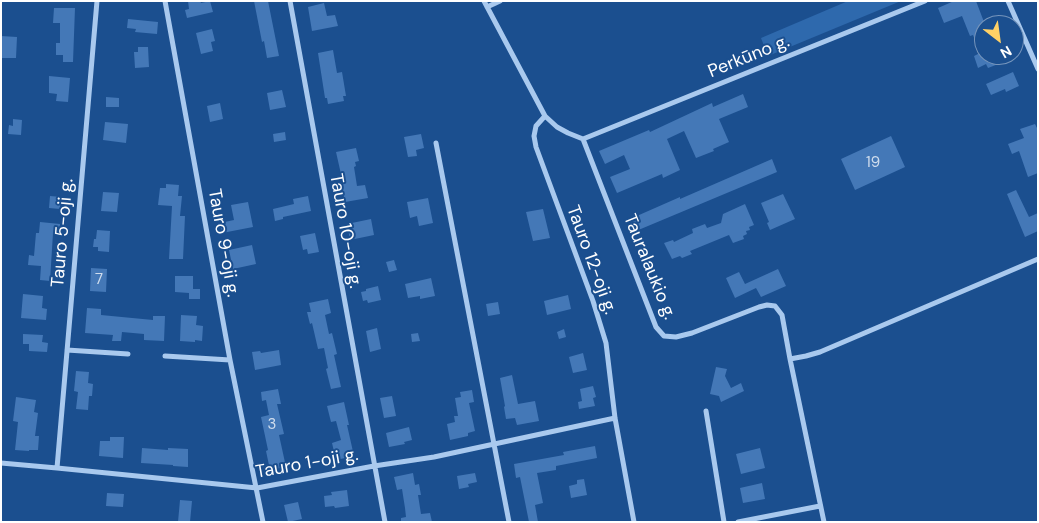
<!DOCTYPE html>
<meta charset="utf-8">
<style>
body{margin:0}
#map{position:relative;width:1039px;height:523px;overflow:hidden;background:#1b4f8f;font-family:"DM Sans",sans-serif}
canvas{display:block}
.frame{position:absolute;inset:0;border:2px solid #fff;pointer-events:none}
.north{position:absolute;left:974px;top:15px;width:50px;height:50px;box-sizing:border-box;background:#1b4f8f;border:1px solid #7695bc;border-radius:50%;rotate:150deg;font-size:14px;font-weight:700;line-height:20px;text-align:center;color:#fff}
.north::after{content:'';display:block;margin:auto;width:18px;height:22px;background:#ffd166;clip-path:polygon(50% 0,100% 100%,50% 72%,0 100%)}
</style>
<div id="map">
<canvas width="1039" height="523"></canvas>
<div class="frame"></div>
<div class="north">N</div>
</div>
<script>
const ctx = document.querySelector('canvas').getContext('2d');
ctx.lineJoin = 'round';
function fill(path, color) { ctx.fillStyle = color; ctx.fill(path, 'evenodd'); }
const poly = rows => new Path2D(rows.map(r => 'M' + r).join(''));
function stroke(path, color, width, dash) { ctx.strokeStyle = color; ctx.lineWidth = width; ctx.lineCap = dash ? 'butt' : 'round'; ctx.setLineDash(dash || []); ctx.stroke(path); }
function label(font, color, halo, rows, align = 'center') {
  ctx.font = font + ' "DM Sans",sans-serif'; ctx.lineWidth = 4; ctx.setLineDash([]); ctx.textBaseline = 'middle'; ctx.strokeStyle = halo; ctx.fillStyle = color; for (const [text, x, y, turn = 0] of rows) {
    ctx.save(); ctx.translate(x, y); ctx.rotate((+turn || 0) * Math.PI / 180); ctx.textAlign = isNaN(turn) ? turn : align; if (halo) ctx.strokeText(text, 0, 0); ctx.fillText(text, 0, 0); ctx.restore();
  }
}
fill(poly([
 [848,1,901,1,768,56,761,38]
]), '#2e69ad');
fill(poly([
 [188,1,200,1,201,3,210,1,213,12,187,18,185,10,189,9],
 [254,1,268,1,279,56,267,58,264,41,262,42],
 [954,1,976,1,984,22,984,55,1004,55,1006,61,988,68,986,64,978,68,974,56,980,53,973,35,970,36,962,16,944,23,938,8],
 [324,3,327,16,335,15,338,26,312,31,308,7],
 [54,8,75,8,73,62,63,62,63,55,56,55,56,43,60,43,60,23,53,23],
 [128,19,158,22,157,34,135,32,136,29,127,28],
 [212,29,215,41,211,42,213,51,201,54,196,33],
 [1,36,17,37,16,58,1,58],
 [138,47,148,47,149,67,135,68,134,52,138,52],
 [333,50,337,73,342,72,346,96,343,96,344,101,328,104,327,98,325,98,318,53],
 [1013,72,1019,86,1006,92,1005,89,991,95,986,84],
 [49,76,70,78,68,102,56,101,57,94,49,93],
 [282,90,286,107,270,110,267,93],
 [743,94,748,107,719,119,729,142,713,149,714,151,696,158,684,131,667,139,680,170,663,178,662,174,617,193,610,177,630,169,624,155,605,164,599,151,649,130,650,132,712,103,713,107],
 [106,97,119,98,119,107,106,107],
 [220,103,223,119,210,122,207,106],
 [13,119,22,120,21,135,8,134,9,125,13,126],
 [105,122,128,124,126,143,103,140],
 [1035,124,1038,130,1038,173,1028,177,1019,151,1012,154,1008,144,1024,138,1020,129],
 [285,132,286,140,274,142,273,134],
 [421,134,424,148,416,150,417,156,408,157,404,137],
 [891,136,905,167,855,190,841,159],
 [356,148,359,161,355,162,356,166,354,167,357,186,365,185,368,198,345,202,341,183,343,183,336,152],
 [772,159,777,172,636,231,630,219,680,197,680,199],
 [166,184,179,185,178,196,182,196,180,216,185,216,183,259,169,259,172,206,158,205,160,188,166,188],
 [1016,190,1029,217,1038,213,1038,231,1025,237,1007,194],
 [103,192,119,193,117,212,101,211],
 [783,194,795,219,770,230,767,223,769,222,761,203],
 [50,196,61,197,60,209,49,208],
 [308,196,311,211,283,217,283,219,275,221,273,209,294,204,293,199],
 [428,198,433,223,419,226,417,216,410,218,407,202],
 [248,202,253,227,222,233,220,223,234,220,231,205],
 [745,204,754,225,749,227,750,230,746,231,747,234,743,236,744,239,733,243,729,235,690,251,692,254,682,258,680,256,672,259,664,243,673,240,674,242,693,233,692,229,705,224,707,228,721,223,723,214],
 [543,209,550,238,533,241,526,212],
 [371,219,374,235,350,240,347,224],
 [40,222,60,224,59,234,53,233,50,281,40,280,41,266,28,265,29,255,34,256,36,233,39,233],
 [97,230,110,231,109,252,98,251,98,247,93,247,94,239,96,239],
 [315,233,319,252,308,254,307,249,303,250,300,236],
 [252,245,256,264,233,269,229,250],
 [394,260,397,270,389,272,386,262],
 [91,268,107,269,106,292,90,291],
 [778,269,786,286,761,297,756,288,735,298,726,278,739,272,745,284],
 [175,276,193,276,193,289,200,289,200,299,189,299,189,293,175,292],
 [431,278,435,296,420,299,420,296,408,298,405,284],
 [378,286,381,300,368,303,367,300,363,301,361,292,366,291,366,289],
 [23,294,43,296,42,308,47,309,46,320,21,318],
 [568,295,571,309,547,315,544,301],
 [328,299,331,313,325,315,329,334,332,333,337,354,334,355,341,387,331,389,326,369,328,368,324,348,318,349,312,323,310,324,307,312,311,312,309,303],
 [498,302,500,314,488,316,486,304],
 [87,308,101,309,101,315,153,320,153,316,165,316,164,341,144,340,144,334,122,332,121,341,112,341,113,335,85,333],
 [181,315,197,316,196,325,203,326,202,341,195,340,195,342,180,341],
 [377,328,381,349,370,352,366,331],
 [564,329,566,337,559,339,557,332],
 [418,333,420,341,412,342,411,334],
 [23,334,43,335,42,342,48,343,47,352,29,351,29,344,23,344],
 [279,350,281,365,255,370,252,352,260,351,261,353],
 [583,353,587,370,573,373,569,357],
 [716,367,727,369,725,376,731,388,741,383,744,391,721,402,719,396,710,394],
 [76,371,89,372,88,383,93,384,92,396,89,396,88,410,76,409,78,392,74,391],
 [512,375,518,404,535,401,539,421,517,425,515,418,506,419,504,407,505,406,500,378],
 [593,386,596,397,593,398,595,406,579,409,578,402,582,401,580,389],
 [278,389,281,404,277,404,284,434,279,435,286,467,270,470,266,451,268,450,261,417,269,415,266,400,262,401,261,392],
 [472,390,474,402,469,403,475,431,468,433,468,436,450,440,447,424,455,422,454,416,458,416,455,398,461,397,460,392],
 [392,396,396,416,384,418,380,398],
 [16,397,36,400,34,412,38,413,35,436,39,436,38,450,29,450,29,451,15,450,18,422,13,421],
 [344,402,349,425,347,425,354,456,336,460,332,443,341,440,336,421,331,422,327,406],
 [409,427,412,440,404,442,405,444,389,447,386,433],
 [110,437,124,437,123,458,99,456,100,441,110,441],
 [595,446,597,458,556,466,556,470,537,473,543,503,535,505,538,522,529,522,520,477,516,478,514,464,564,455,563,452],
 [142,448,168,450,168,448,188,449,188,467,173,466,173,465,141,463],
 [760,448,765,468,741,474,736,454],
 [413,473,415,485,419,484,421,495,418,495,421,514,430,513,432,522,401,522,401,518,406,517,405,508,402,489,397,490,394,477],
 [475,473,477,482,468,484,469,487,459,489,457,476],
 [584,479,587,495,571,498,569,486,577,484,577,480],
 [762,483,765,499,743,503,740,488],
 [347,490,349,506,335,508,334,506,325,507,324,496,332,495,331,492],
 [107,493,124,494,123,507,106,506],
 [180,500,192,501,190,522,178,522],
 [298,502,302,519,288,522,284,505]
]), '#4478b7');
stroke(poly([
 [165,1,230,360,263,522],
 [290,1,385,522],
 [484,1,545,116,557,127,568,133,583,139,656,327,664,336,676,337,692,333,759,307,767,305,775,306,782,315,790,359,824,522],
 [1008,1,1038,69],
 [487,7,500,1],
 [545,116,536,126,534,136,536,147,593,301,606,343,615,418,634,522],
 [583,139,925,1],
 [436,143,509,522],
 [67,350,128,354],
 [165,356,230,360],
 [790,359,806,356,820,352,1038,259],
 [706,411,724,522],
 [1,463,57,468,257,488,374,466,434,457,615,418],
 [57,468,97,1],
 [738,522,820,506]
]), '#a9c9ee', 5);
label('15px', '#d0dded', null, [
 ["19",873,163],
 ["7",99,280],
 ["3",272,425]
]);
label('18px', '#fff', '#1b4f8f', [
 ["Perkūno g.",749,57,-22],
 ["Tauro 10-oji g.",345,231,80],
 ["Tauro 5-oji g.",63,233,-85],
 ["Tauro 9-oji g.",223,243,80],
 ["Tauro 12-oji g.",591,260,70],
 ["Tauralaukio g.",649,267,68],
 ["Tauro 1-oji g.",307,464,-10]
]);
</script>
